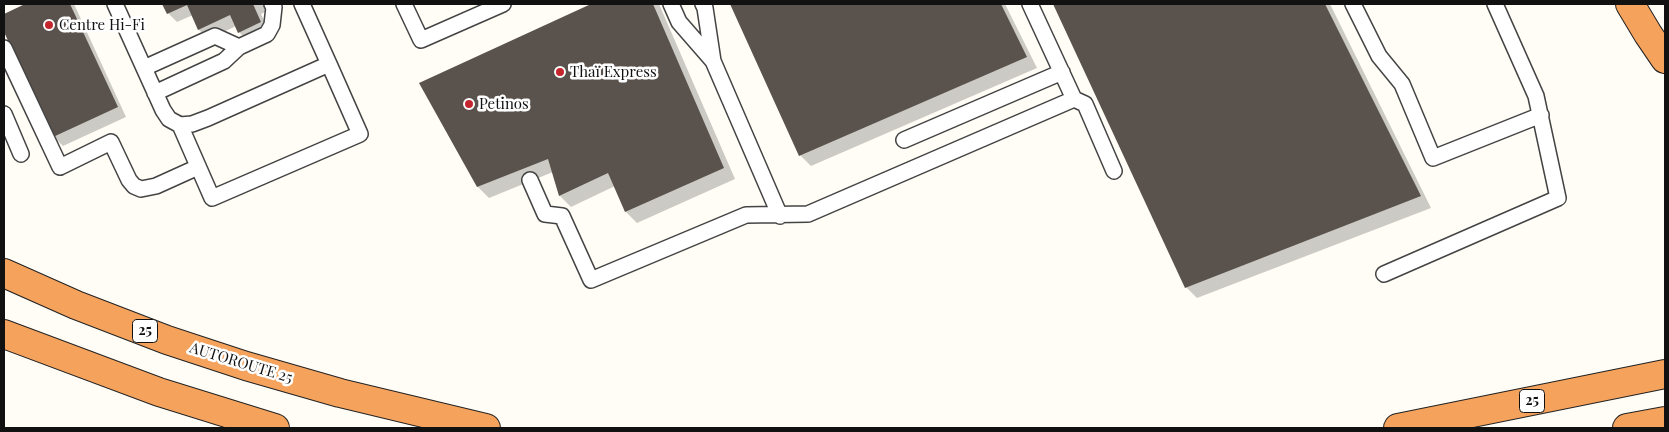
<!DOCTYPE html>
<meta charset="utf-8">
<style>
body{margin:0}
#map{position:relative;width:1669px;height:432px;overflow:hidden;background:#fffdf5;font-family:"Playfair Display",serif}
canvas{display:block}
.frame{position:absolute;inset:0;border:5px solid #111;pointer-events:none}
</style>
<div id="map">
<canvas width="1669" height="432"></canvas>
<div class="frame"></div>
</div>
<script>
const ctx = document.querySelector('canvas').getContext('2d');
ctx.lineJoin = 'round';
function fill(path, color) { ctx.fillStyle = color; ctx.fill(path, 'evenodd'); }
const poly = rows => new Path2D(rows.map(r => 'M' + r).join(''));
function stroke(path, color, width, dash) { ctx.strokeStyle = color; ctx.lineWidth = width; ctx.lineCap = dash ? 'butt' : 'round'; ctx.setLineDash(dash || []); ctx.stroke(path); }
function label(font, color, halo, rows, align = 'center') {
  ctx.font = font + ' "Playfair Display",serif'; ctx.lineWidth = 5; ctx.setLineDash([]); ctx.textBaseline = 'middle'; ctx.strokeStyle = halo; ctx.fillStyle = color; for (const [text, x, y, turn = 0] of rows) {
    ctx.save(); ctx.translate(x, y); ctx.rotate((+turn || 0) * Math.PI / 180); ctx.textAlign = isNaN(turn) ? turn : align; if (halo) ctx.strokeText(text, 0, 0); ctx.fillText(text, 0, 0); ctx.restore();
  }
}
fill(poly([
 [28,4,74,4,126,117,63,146,54,137,4,29,4,15],
 [164,4,269,4,271,9,261,14,270,32,249,42,239,32,236,26,209,39,199,30,193,15,177,22,168,13],
 [594,4,659,4,735,179,637,223,626,212,615,186,571,207,560,196,553,172,489,198,478,187,421,84],
 [731,4,1005,4,1037,68,811,166,800,155],
 [1055,4,1330,4,1431,208,1197,298,1186,287]
]), '#0003');
fill(poly([
 [25,4,70,4,118,107,53,137,4,32,4,14],
 [162,4,253,4,261,22,238,33,230,15,198,30,187,5,167,14],
 [591,4,653,4,724,168,625,212,608,173,559,196,548,159,477,187,419,83],
 [730,4,1001,4,1027,57,799,156],
 [1053,4,1325,4,1421,196,1185,288]
]), '#5a524d');
const lane = poly([
 [115,4,163,110,169,119,180,125,192,124,208,118,329,64,302,4],
 [404,4,421,40,503,4],
 [671,4,679,22,713,61],
 [703,4,705,8,713,61,780,216],
 [1353,4,1379,56,1402,84,1433,158,1541,115],
 [4,48,60,167,111,142,129,180,134,186,141,189,156,186,198,167],
 [144,68,215,36,239,47],
 [155,93,224,61,239,47,267,34,272,25,274,7,272,4],
 [1074,99,1085,104,1114,171],
 [4,114,21,154],
 [180,125,212,198,360,134,329,64],
 [904,140,1062,72],
 [530,180,545,214,562,216,591,280,746,215,808,214,1074,99,1030,4],
 [1384,274,1558,198,1536,96,1495,4]
]);
const highway = poly([
 [1630,4,1648,34,1665,59],
 [4,273,76,305,167,340,246,366,340,393,486,428],
 [4,334,159,392,275,428],
 [1398,428,1665,374],
 [1627,428,1665,421]
]);
stroke(lane, '#444', 18);
stroke(highway, '#222', 30);
stroke(lane, '#fff', 15);
stroke(highway, '#f5a25d', 28);
for (const [x, y, r, color] of [
 [49,25,5,"#c4262e"],
 [560,72,5,"#c4262e"],
 [469,104,5,"#c4262e"]
]) { const dot = new Path2D(); dot.arc(x, y, r, 0, 2 * Math.PI); ctx.fillStyle = color; ctx.fill(dot); stroke(dot, '#fff', 2); }
for (const [x, y, w] of [
 [145,331,25],
 [1532,401,25]
]) { const box = new Path2D(); box.roundRect(x - w / 2, y - 11.5, w, 23, 4); ctx.fillStyle = '#fff'; ctx.fill(box); stroke(box, '#111', 1); }
label('bold 14px', '#111', null, [
 ["25",145,331],
 ["25",1532,401]
]);
label('15px', '#111', '#fff', [
 ["Centre Hi-Fi",59,25],
 ["Thaï Express",570,72],
 ["Petinos",479,104]
], 'left');
label('15px', '#111', '#fff', [
 ["AUTOROUTE 25",241,363,17]
]);
</script>
